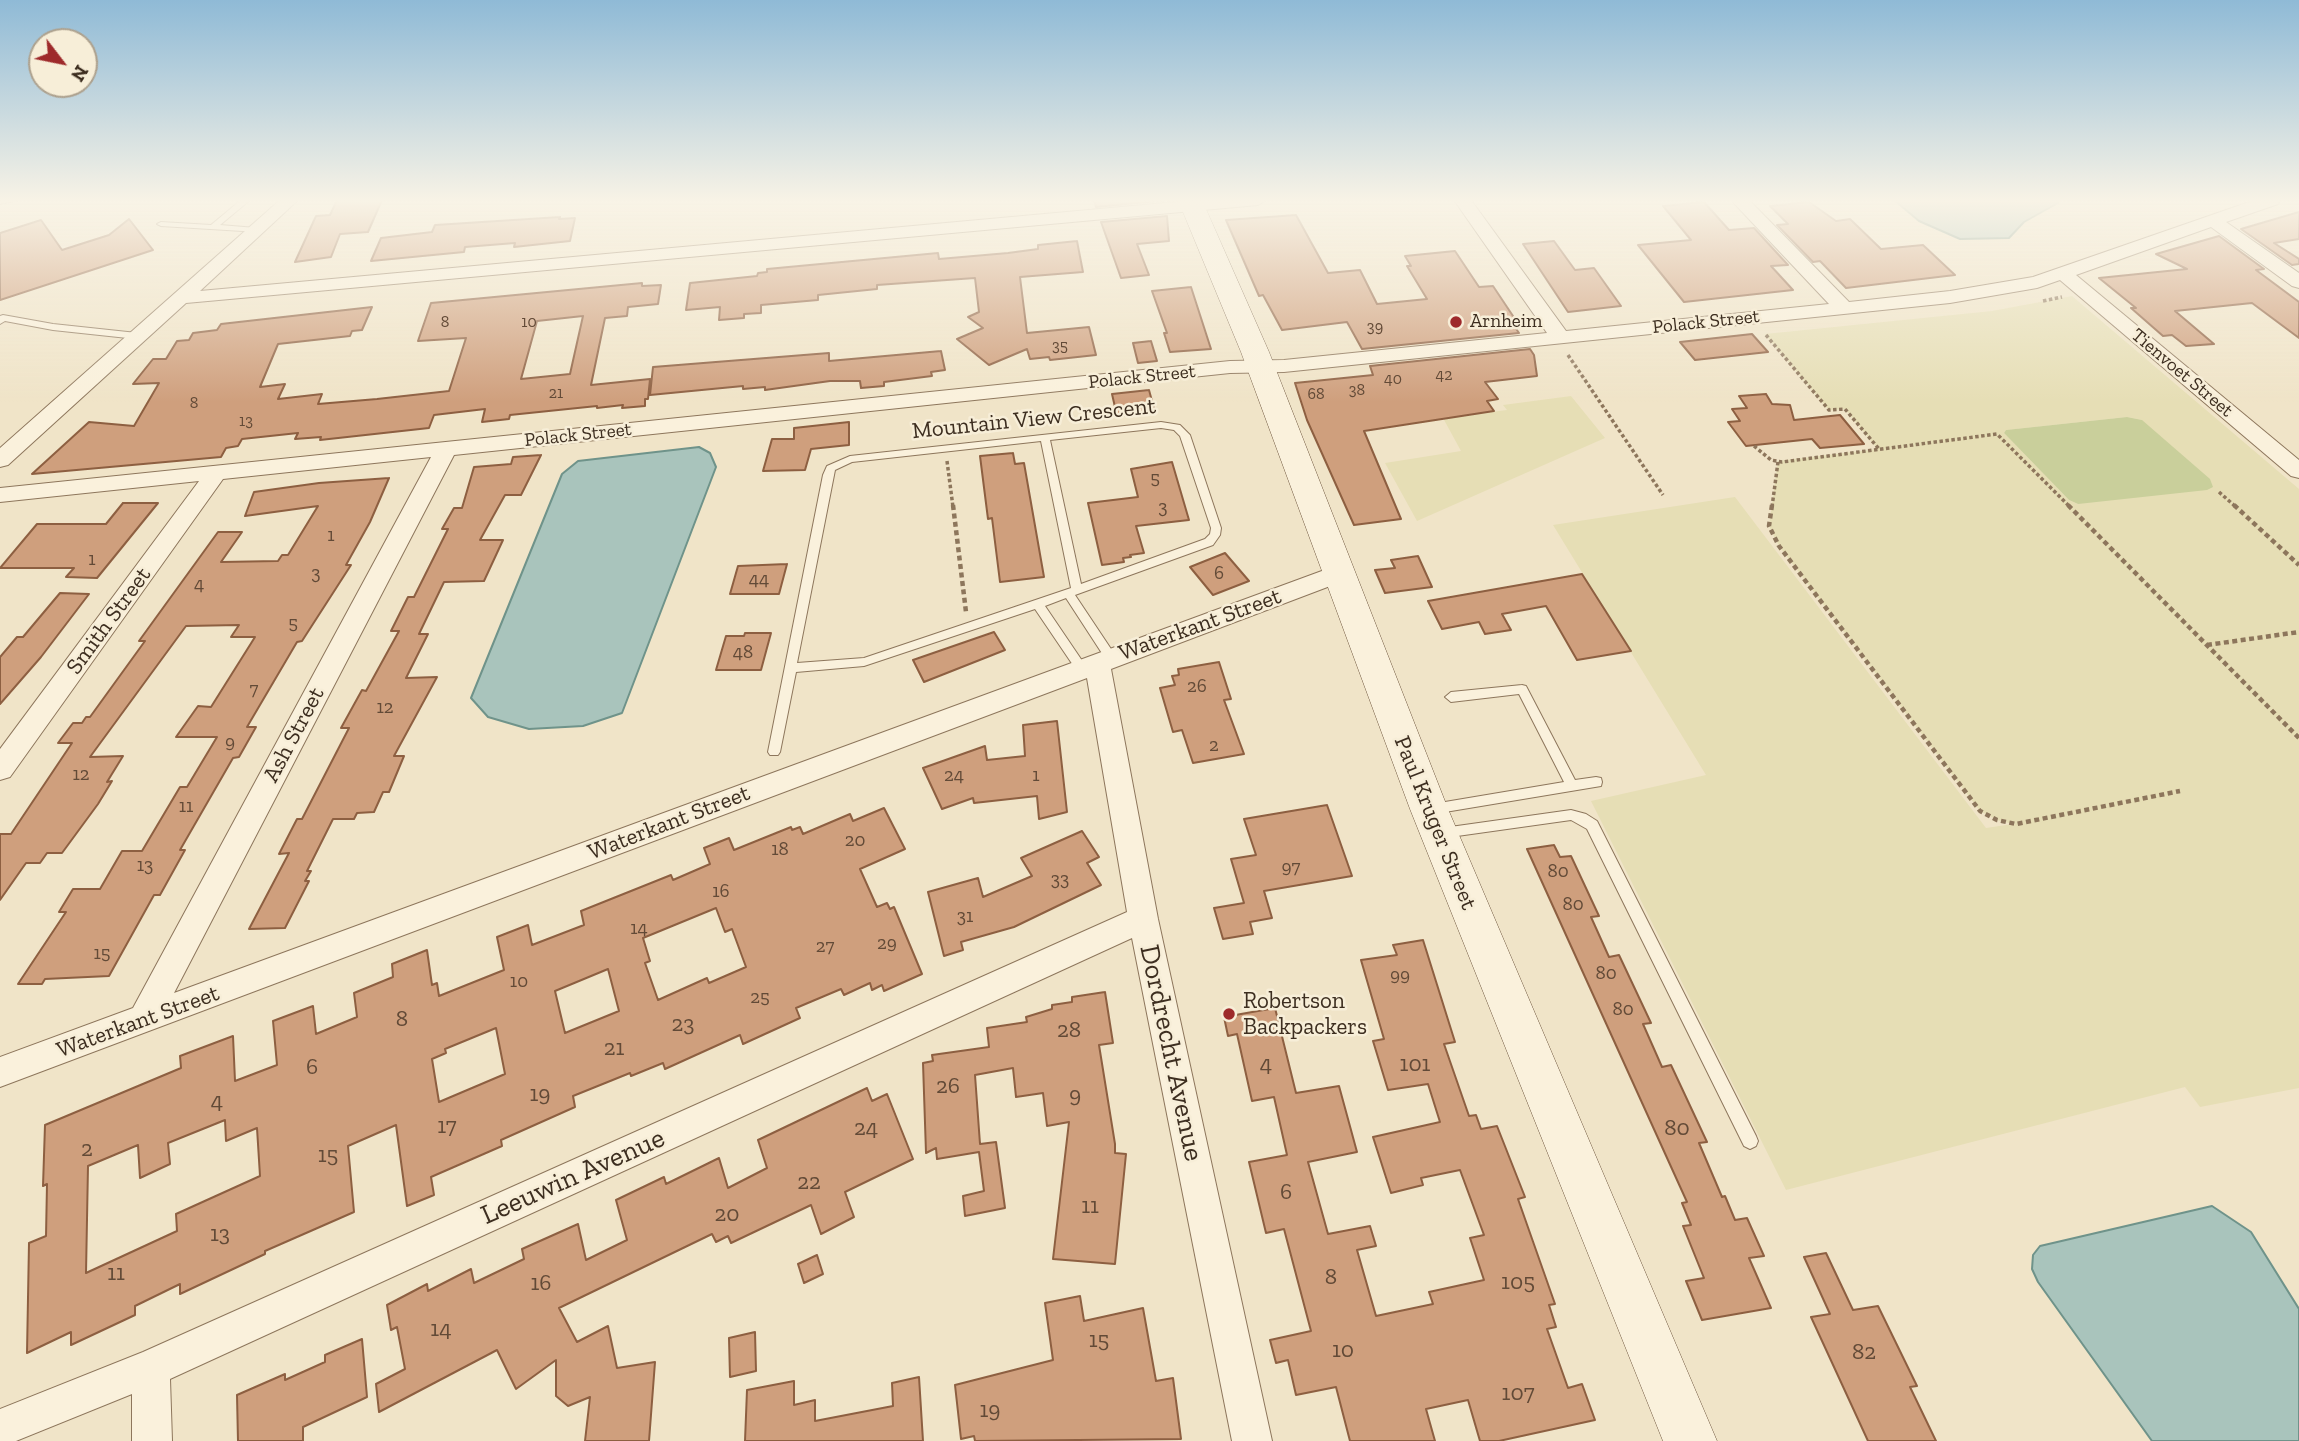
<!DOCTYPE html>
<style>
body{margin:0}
#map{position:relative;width:2299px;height:1441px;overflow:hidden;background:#f0e4c8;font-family:"Zilla Slab",serif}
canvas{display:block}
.north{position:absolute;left:28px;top:28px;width:70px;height:70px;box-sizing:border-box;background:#f7eed8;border:2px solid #ada18e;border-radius:50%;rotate:122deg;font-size:19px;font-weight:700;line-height:28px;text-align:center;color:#3d2e20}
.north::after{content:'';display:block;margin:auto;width:24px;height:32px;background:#9e2a2b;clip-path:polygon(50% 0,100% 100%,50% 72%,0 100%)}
</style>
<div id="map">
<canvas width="2299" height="1441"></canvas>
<div class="north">N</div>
</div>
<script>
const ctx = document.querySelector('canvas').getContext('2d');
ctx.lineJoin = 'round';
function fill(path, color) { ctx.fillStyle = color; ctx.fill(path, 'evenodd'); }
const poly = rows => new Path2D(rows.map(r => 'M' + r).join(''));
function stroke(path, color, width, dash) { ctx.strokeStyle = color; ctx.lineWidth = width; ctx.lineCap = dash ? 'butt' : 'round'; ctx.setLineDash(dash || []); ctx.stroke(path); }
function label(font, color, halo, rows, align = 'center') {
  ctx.font = font + ' "Zilla Slab",serif'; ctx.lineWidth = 5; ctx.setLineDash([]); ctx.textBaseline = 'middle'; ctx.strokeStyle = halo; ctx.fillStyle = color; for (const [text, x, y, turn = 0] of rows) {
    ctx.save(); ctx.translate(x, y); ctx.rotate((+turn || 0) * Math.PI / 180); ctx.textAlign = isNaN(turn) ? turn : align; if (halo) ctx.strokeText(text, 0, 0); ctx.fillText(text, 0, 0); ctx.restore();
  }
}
fill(poly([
 [2072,296,2299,489,2299,1088,2200,1107,2185,1087,1786,1190,1591,801,1706,775,1553,525,1735,497,1986,828,2013,824,1997,820,1980,811,1779,546,1769,526,1778,461,1878,449,1845,409,1829,410,1765,334,1992,311],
 [2127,417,2142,420,2078,504,2069,500,2004,433,2006,430],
 [1571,396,1605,438,1417,521,1385,463,1461,451,1443,418,1507,410,1503,405]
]), '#e6deb5');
fill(poly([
 [2127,417,2142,420,2210,479,2213,487,2207,490,2078,504,2069,500,2004,433,2006,430]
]), '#c9cf9b');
const water = poly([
 [1894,200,2057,200,2058,203,2024,222,2009,238,1960,239,1919,221,1894,200],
 [699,447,710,453,716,467,622,713,583,726,529,729,488,717,471,698,562,474,578,461,699,447],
 [2212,1206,2251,1232,2299,1309,2299,1441,2152,1441,2038,1282,2032,1269,2033,1255,2040,1246,2212,1206]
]);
fill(water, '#a9c4bc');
stroke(water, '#6f938a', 2);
const building = poly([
 [337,200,382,200,368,232,340,234,331,257,295,262,316,216,330,215,337,200],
 [1094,200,1166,200,1096,207,1094,200],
 [1704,202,1729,230,1754,228,1788,265,1771,266,1793,290,1684,302,1638,245,1691,240,1663,206,1704,202],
 [1809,202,1836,221,1850,219,1881,249,1923,245,1955,275,1846,288,1820,261,1813,262,1777,225,1788,224,1770,206,1809,202],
 [2299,212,2299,239,2274,243,2299,259,2299,264,2292,265,2241,229,2299,212],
 [1296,215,1328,273,1360,270,1377,304,1427,299,1407,266,1411,266,1405,256,1455,251,1479,287,1493,286,1517,322,1512,323,1519,333,1362,349,1347,322,1282,330,1263,295,1259,296,1226,220,1296,215],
 [1167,216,1169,241,1137,244,1149,275,1121,278,1101,222,1167,216],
 [560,217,559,219,575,218,570,241,514,247,515,243,465,247,464,252,371,261,381,238,432,232,435,225,560,217],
 [129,219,153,250,0,300,0,233,41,220,62,250,109,235,129,219],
 [2219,236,2264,269,2256,270,2299,302,2299,338,2252,303,2175,311,2214,344,2186,346,2172,335,2163,336,2131,308,2136,308,2099,278,2187,269,2156,254,2219,236],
 [1077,241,1083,272,1020,277,1027,333,1089,327,1096,355,1050,360,1049,357,1030,359,1027,349,989,365,957,339,983,328,968,317,979,312,975,278,877,285,877,289,818,295,818,300,761,305,761,313,744,314,744,318,719,320,720,307,686,310,690,283,757,276,758,273,767,272,767,269,938,253,939,259,1008,253,1038,249,1038,245,1077,241],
 [1554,241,1575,270,1594,268,1621,306,1568,312,1523,244,1554,241],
 [642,283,642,286,661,285,658,304,628,307,627,316,605,318,591,385,650,379,648,399,645,399,645,406,622,408,623,405,597,408,597,406,510,415,509,419,482,422,485,409,434,415,429,428,320,440,321,437,295,439,298,433,242,439,238,446,226,448,221,457,32,474,89,422,134,426,159,383,133,384,153,359,166,359,177,341,189,340,193,333,217,330,221,324,372,307,362,330,352,331,350,336,278,344,260,387,285,384,278,399,322,394,318,404,377,399,449,391,466,338,418,341,431,303,642,283],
 [583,316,570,374,521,379,537,321,583,316],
 [1191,287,1211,349,1170,352,1164,333,1167,333,1152,291,1191,287],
 [1752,334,1768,352,1695,360,1680,342,1752,334],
 [1151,341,1157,361,1138,363,1133,343,1151,341],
 [1530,349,1534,355,1537,376,1485,382,1498,399,1487,401,1494,411,1364,431,1401,519,1354,525,1307,420,1295,383,1373,375,1370,366,1530,349],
 [941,351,945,370,931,372,932,376,884,382,884,386,861,388,860,381,830,381,765,390,765,387,743,389,743,386,650,395,653,367,829,353,829,361,941,351],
 [1149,390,1155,412,1117,416,1112,394,1149,390],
 [1766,394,1772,404,1790,405,1794,420,1840,415,1864,444,1820,448,1812,439,1746,446,1728,422,1740,421,1732,409,1747,408,1739,396,1766,394],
 [849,422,849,445,811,449,805,470,763,471,772,439,794,439,794,428,849,422],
 [1013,453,1015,464,1024,463,1044,577,1000,582,992,518,988,519,980,456,1013,453],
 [541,455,521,495,505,495,480,540,503,540,484,581,444,582,419,634,428,634,406,678,437,677,394,756,404,756,389,792,383,792,374,812,357,813,354,819,333,819,307,871,311,871,305,881,309,881,285,928,249,929,289,853,279,854,297,819,302,819,349,728,341,728,362,690,366,691,399,631,391,631,408,597,414,597,448,529,442,529,454,508,462,508,474,467,511,464,513,457,541,455],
 [1172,462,1189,520,1136,526,1144,553,1130,555,1131,557,1123,558,1124,562,1102,565,1088,503,1138,497,1131,469,1172,462],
 [389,478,370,522,346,565,351,565,302,641,297,642,247,727,256,727,239,757,233,758,180,850,185,850,160,895,154,895,109,976,45,979,42,984,18,984,66,912,59,912,73,889,100,889,122,851,142,851,180,787,187,787,217,737,176,737,198,706,211,707,255,637,231,637,239,625,186,626,90,757,123,756,107,782,112,781,98,804,62,853,47,853,40,863,26,863,0,900,0,834,11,834,72,743,58,743,73,723,82,723,86,717,90,717,145,641,139,641,218,532,242,532,221,562,278,561,282,555,288,555,318,506,245,516,254,492,319,483,389,478],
 [123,503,158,503,97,578,66,577,74,568,0,568,37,524,106,524,123,503],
 [1225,553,1249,581,1213,595,1190,567,1225,553],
 [1418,556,1432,587,1385,593,1375,570,1395,568,1391,560,1418,556],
 [787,564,779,594,730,594,738,566,787,564],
 [1582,574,1631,651,1577,660,1546,606,1502,614,1511,630,1485,634,1479,622,1442,629,1428,601,1582,574],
 [60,593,89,594,41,657,0,704,0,657,17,637,23,637,60,593],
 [994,632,1005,650,924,682,913,660,994,632],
 [745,633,771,633,761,670,716,670,726,636,744,636,745,633],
 [1219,662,1231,699,1224,700,1244,754,1193,763,1182,730,1173,732,1160,688,1175,685,1172,676,1179,675,1178,669,1219,662],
 [1057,721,1067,812,1039,819,1037,796,974,803,973,798,942,809,923,768,985,746,987,760,1025,756,1023,725,1057,721],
 [1327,805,1352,876,1264,891,1272,918,1250,922,1253,934,1223,939,1214,908,1244,903,1231,859,1256,855,1244,819,1327,805],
 [884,808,905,849,860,869,877,907,887,903,890,909,894,907,922,974,884,991,882,985,872,990,870,983,844,995,841,989,796,1008,800,1018,743,1044,740,1035,665,1069,663,1063,631,1076,630,1073,573,1096,575,1107,501,1140,502,1146,431,1177,434,1195,407,1206,396,1125,348,1146,354,1212,265,1251,265,1254,180,1294,180,1284,135,1306,135,1315,71,1345,71,1332,27,1353,29,1243,46,1236,47,1184,43,1186,45,1125,181,1068,180,1056,233,1036,235,1081,277,1065,273,1021,313,1006,316,1034,357,1017,354,993,393,977,392,964,427,950,432,985,437,983,439,996,504,970,497,937,528,925,532,945,584,925,581,911,671,875,673,880,710,864,704,848,729,838,734,850,791,827,792,830,800,827,803,834,850,814,853,821,884,808],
 [716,908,725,932,732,929,746,967,709,983,707,978,658,1000,645,963,650,961,643,938,716,908],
 [608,969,619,1011,565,1033,555,991,608,969],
 [496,1028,505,1074,439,1102,432,1059,446,1053,445,1049,496,1028],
 [225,1120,226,1141,257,1128,260,1176,176,1214,177,1231,86,1273,88,1166,138,1145,140,1178,170,1164,168,1143,225,1120],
 [1082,831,1099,857,1087,863,1101,885,1014,927,961,942,963,950,944,956,928,892,978,878,983,897,1032,876,1021,858,1082,831],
 [1554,845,1560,857,1571,856,1599,916,1591,917,1609,957,1619,955,1651,1023,1643,1024,1662,1067,1671,1065,1707,1142,1699,1143,1722,1197,1725,1196,1735,1220,1747,1218,1764,1256,1749,1258,1771,1308,1702,1320,1686,1281,1704,1278,1683,1226,1691,1225,1682,1203,1687,1202,1527,849,1554,845],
 [1423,940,1455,1042,1444,1044,1469,1116,1476,1115,1481,1129,1497,1126,1525,1197,1518,1199,1555,1304,1549,1305,1556,1327,1547,1329,1568,1388,1582,1384,1595,1420,1499,1441,1480,1441,1468,1400,1426,1409,1435,1441,1350,1441,1336,1387,1296,1395,1288,1360,1276,1363,1270,1340,1311,1331,1284,1229,1266,1233,1249,1162,1287,1155,1274,1097,1252,1101,1237,1034,1228,1036,1224,1017,1275,1008,1296,1093,1339,1086,1357,1152,1308,1162,1328,1234,1370,1226,1376,1246,1357,1250,1376,1316,1433,1304,1429,1292,1484,1280,1470,1238,1484,1235,1460,1170,1421,1178,1423,1185,1391,1193,1373,1137,1440,1122,1428,1084,1388,1090,1373,1041,1384,1039,1361,960,1397,955,1393,945,1423,940],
 [1105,992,1113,1043,1099,1045,1115,1144,1115,1153,1126,1154,1115,1264,1053,1259,1069,1122,1047,1126,1043,1093,1016,1097,1013,1068,975,1075,980,1144,996,1142,1005,1208,965,1216,963,1196,984,1191,979,1152,937,1159,936,1148,926,1153,923,1063,933,1061,932,1055,989,1047,987,1028,1027,1022,1026,1017,1052,1009,1052,1005,1072,1002,1072,997,1105,992],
 [867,1088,872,1101,887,1094,913,1159,845,1192,854,1217,821,1234,811,1205,731,1243,728,1236,716,1242,712,1234,559,1308,577,1342,608,1326,617,1368,655,1362,649,1441,585,1441,590,1397,568,1406,556,1396,556,1360,516,1389,497,1350,379,1412,376,1384,405,1369,397,1327,391,1330,387,1305,427,1284,428,1291,471,1269,474,1283,524,1259,522,1249,578,1224,586,1260,627,1240,616,1200,664,1177,666,1184,719,1158,728,1188,767,1168,758,1140,867,1088],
 [1826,1253,1853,1310,1878,1306,1917,1386,1910,1387,1936,1441,1868,1441,1811,1317,1830,1314,1804,1257,1826,1253],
 [817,1255,823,1274,804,1283,798,1264,817,1255],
 [1080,1296,1084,1321,1143,1308,1156,1381,1173,1378,1181,1439,975,1441,974,1436,961,1439,955,1385,1053,1360,1045,1303,1080,1296],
 [755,1332,756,1371,730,1377,729,1338,755,1332],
 [362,1339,367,1397,303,1427,303,1441,238,1441,237,1395,285,1374,285,1380,325,1362,325,1355,362,1339],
 [919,1377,923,1441,745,1441,747,1390,794,1381,794,1405,815,1400,815,1421,893,1406,892,1383,919,1377]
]);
fill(building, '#cf9f7d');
stroke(building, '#8d5f41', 2);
const lane = poly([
 [0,200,19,200,0,204,0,200],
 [241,200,250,200,220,225,256,228,259,228,259,232,161,226,157,224,161,222,211,225,241,200],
 [3,315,53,324,137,333,142,336,137,339,53,330,5,321,0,324,0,316,3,315],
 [1161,422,1180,425,1190,435,1221,528,1220,535,1213,545,1075,595,1117,658,1115,661,1107,661,1066,598,1045,606,1087,668,1081,672,1077,671,1035,609,864,666,796,672,780,752,778,755,770,755,768,752,823,475,827,466,850,456,1161,422],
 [1161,428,1174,430,1180,436,1211,528,1210,534,1205,539,1081,584,1050,440,1161,428],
 [1041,441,1071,588,864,658,797,663,835,470,852,462,1041,441],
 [1522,685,1526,686,1575,780,1596,777,1601,778,1602,782,1601,786,1433,814,1428,813,1427,809,1428,805,1433,804,1564,782,1519,694,1451,702,1445,697,1451,692,1522,685],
 [1571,810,1586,814,1597,821,1756,1136,1758,1141,1756,1146,1750,1149,1744,1146,1587,829,1571,820,1443,838,1438,837,1436,833,1438,829,1443,828,1571,810]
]);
const street = poly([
 [280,200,298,200,200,291,1198,200,1266,200,1258,205,186,303,8,465,0,467,0,448,280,200],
 [1454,200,1471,200,1566,331,1829,304,1731,200,1749,200,1849,302,1950,291,2033,277,2255,200,2280,200,2278,204,2226,222,2299,273,2299,288,2292,286,2211,227,2076,275,2299,460,2299,478,2291,476,2060,280,2037,288,1950,303,1284,372,1230,373,454,455,174,993,1330,568,1338,566,1346,568,1350,574,1346,580,1111,669,1158,919,1272,1441,1232,1441,1132,938,170,1379,172,1441,132,1441,132,1394,16,1441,0,1441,0,1409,143,1352,1127,912,1087,678,0,1087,0,1057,133,1008,431,457,223,479,10,777,0,780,0,749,199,481,0,502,0,488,1230,361,1284,360,1547,333,1454,200]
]);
const secondary = poly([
 [1178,200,1202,200,1269,352,1448,809,1717,1441,1663,1441,1410,809,1241,352,1178,200]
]);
stroke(lane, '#8d765c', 2);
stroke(street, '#8d765c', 2);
stroke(secondary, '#6f573f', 1);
stroke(poly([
 [2043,301,2062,297],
 [1766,335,1829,410,1845,409,1879,449],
 [1568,355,1663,495],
 [1754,446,1771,460,1782,462,1997,434,2070,507],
 [947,461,953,507],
 [2219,492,2236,507],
 [1772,507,1778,462]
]), '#8d765c', 3.5, [3.5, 2.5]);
stroke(poly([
 [953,505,966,612],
 [1772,505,1769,526,1779,546,1980,811,1997,820,2016,824,2180,791],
 [2068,505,2299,738],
 [2234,505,2299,565],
 [2207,645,2299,632]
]), '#8d765c', 4.5, [5, 3.5]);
fill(lane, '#faf1dc');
fill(street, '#faf1dc');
fill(secondary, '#faf1dc');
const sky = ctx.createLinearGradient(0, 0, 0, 402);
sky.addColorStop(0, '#8fbad6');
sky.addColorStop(0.5, '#f8f3e6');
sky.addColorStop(1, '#f8f3e600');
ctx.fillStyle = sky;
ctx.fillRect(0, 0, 2299, 402);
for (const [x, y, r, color] of [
 [1456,322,7,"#9e2a2b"],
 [1229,1014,7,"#9e2a2b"]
]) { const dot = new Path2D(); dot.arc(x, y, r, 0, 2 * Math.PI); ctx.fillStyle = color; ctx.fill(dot); stroke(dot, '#f7eed8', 2.5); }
label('16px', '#624a37', null, [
 ["8",445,322],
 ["10",529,322],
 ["39",1375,327],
 ["35",1060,346],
 ["42",1444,375],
 ["40",1393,379],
 ["38",1357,390],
 ["21",556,393],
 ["68",1316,394],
 ["8",194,403],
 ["13",246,421]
]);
label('19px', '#3d2e20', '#f7eed8', [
 ["Arnheim",1470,322]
], 'left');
label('19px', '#3d2e20', '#f7eed8', [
 ["Polack Street",1706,322,-6],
 ["Tienvoet Street",2182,373,40],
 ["Polack Street",1142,377,-6],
 ["Polack Street",578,435,-6]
]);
label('19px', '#624a37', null, [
 ["5",1155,479],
 ["3",1163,508],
 ["1",331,536],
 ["1",92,560],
 ["3",316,574],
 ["6",1219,574],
 ["44",759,580],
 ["4",199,585],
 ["5",293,624],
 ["48",743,653],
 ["26",1197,687],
 ["7",254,690],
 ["12",385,708],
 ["9",230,743],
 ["2",1214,746],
 ["12",81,775],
 ["24",954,776],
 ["1",1036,776],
 ["11",186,807],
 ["20",855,841],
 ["18",780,850],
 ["13",145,866],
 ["97",1291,868],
 ["80",1558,872],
 ["33",1060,880],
 ["16",721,892],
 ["80",1573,905],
 ["31",965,917],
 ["14",639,929],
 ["29",887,944],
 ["27",825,947],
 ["15",102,954],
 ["80",1606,974],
 ["99",1400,976],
 ["10",519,982],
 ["25",760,998],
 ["80",1623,1010]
]);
label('23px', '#3d2e20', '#f7eed8', [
 ["Mountain View Crescent",1034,419,-6],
 ["Smith Street",109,621,-54],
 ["Waterkant Street",1200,625,-20],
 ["Ash Street",294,735,-62],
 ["Waterkant Street",669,823,-21],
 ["Paul Kruger Street",1435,823,68],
 ["Waterkant Street",138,1022,-20]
]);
label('23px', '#3d2e20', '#f7eed8', [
 ["Robertson",1243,1001],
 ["Backpackers",1243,1027]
], 'left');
label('23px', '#624a37', null, [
 ["8",402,1019],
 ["23",683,1024],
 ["28",1069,1030],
 ["21",614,1048],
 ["4",1266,1064],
 ["101",1415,1064],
 ["6",312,1067],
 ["26",948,1086],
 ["19",540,1094],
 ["9",1075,1095],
 ["4",217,1101],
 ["17",447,1126],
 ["24",866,1128],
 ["80",1677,1128],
 ["2",87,1149],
 ["15",328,1155],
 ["22",809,1182],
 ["6",1286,1192],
 ["11",1090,1206],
 ["20",727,1214],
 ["13",220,1234],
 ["11",116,1273],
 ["8",1331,1277],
 ["105",1518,1282],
 ["16",541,1283],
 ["14",441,1329],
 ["15",1099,1340],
 ["10",1343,1350],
 ["82",1864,1352],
 ["107",1518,1393],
 ["19",990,1410]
]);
label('28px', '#3d2e20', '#f7eed8', [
 ["Dordrecht Avenue",1171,1053,78],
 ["Leeuwin Avenue",573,1177,-24]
]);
</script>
